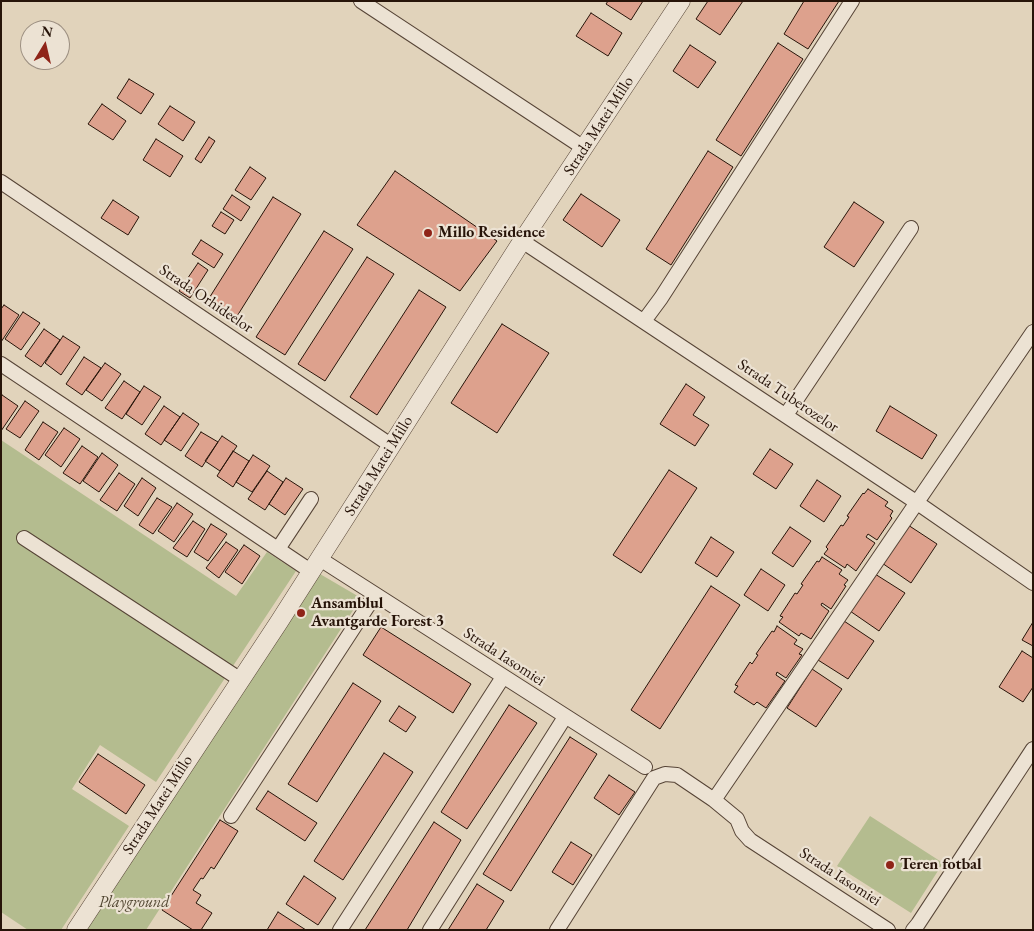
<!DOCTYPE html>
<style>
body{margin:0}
#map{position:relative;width:1034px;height:931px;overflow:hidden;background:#e1d3bb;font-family:"EB Garamond",serif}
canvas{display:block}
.frame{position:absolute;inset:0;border:2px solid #271409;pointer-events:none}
.north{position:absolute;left:20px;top:20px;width:50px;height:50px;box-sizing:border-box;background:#ece2d3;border:1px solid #9d9082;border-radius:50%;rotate:9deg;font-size:14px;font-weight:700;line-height:20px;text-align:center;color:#271409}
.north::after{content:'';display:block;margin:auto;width:18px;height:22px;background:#8f2418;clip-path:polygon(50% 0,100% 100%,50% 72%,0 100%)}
</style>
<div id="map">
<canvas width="1034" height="931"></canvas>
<div class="frame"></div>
<div class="north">N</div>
</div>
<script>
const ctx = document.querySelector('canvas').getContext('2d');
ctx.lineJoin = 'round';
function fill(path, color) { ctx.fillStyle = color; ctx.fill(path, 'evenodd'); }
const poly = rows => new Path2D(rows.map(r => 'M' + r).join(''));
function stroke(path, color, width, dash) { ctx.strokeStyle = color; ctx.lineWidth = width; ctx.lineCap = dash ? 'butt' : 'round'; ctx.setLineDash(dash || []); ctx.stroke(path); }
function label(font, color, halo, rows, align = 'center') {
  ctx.font = font + ' "EB Garamond",serif'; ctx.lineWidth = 4.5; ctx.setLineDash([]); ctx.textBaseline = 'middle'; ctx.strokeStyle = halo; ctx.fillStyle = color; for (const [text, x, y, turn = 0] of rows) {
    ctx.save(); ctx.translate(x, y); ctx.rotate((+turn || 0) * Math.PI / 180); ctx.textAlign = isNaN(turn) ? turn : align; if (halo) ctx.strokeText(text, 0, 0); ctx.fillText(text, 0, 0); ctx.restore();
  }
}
fill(poly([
 [1,440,236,596,267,552,296,571,156,782,100,745,72,789,129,826,61,930,28,930,1,912],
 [320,574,361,598,146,930,85,930],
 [870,816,943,863,911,913,837,866]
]), '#b4bc8f');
const building = poly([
 [608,1,643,1,631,20,606,4,608,1],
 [708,1,743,1,720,35,696,19,708,1],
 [804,1,839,1,808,49,784,34,804,1],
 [591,13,622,33,608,56,576,36,591,13],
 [778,43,803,59,741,156,716,140,778,43],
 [690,45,716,62,698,88,673,71,690,45],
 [129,79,154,94,141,114,117,98,129,79],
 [102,104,126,121,113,140,88,124,102,104],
 [170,106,195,122,183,141,158,124,170,106],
 [209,137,215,141,201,163,195,159,209,137],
 [156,139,183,156,170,177,143,160,156,139],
 [708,151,733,167,671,265,646,249,708,151],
 [250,167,266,178,251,200,235,190,250,167],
 [395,171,497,241,460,291,357,225,395,171],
 [581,194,620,220,602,247,563,220,581,194],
 [232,195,250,207,241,221,223,209,232,195],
 [273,197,301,214,234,321,206,303,273,197],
 [113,200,139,217,128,235,101,218,113,200],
 [854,202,884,222,854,267,824,247,854,202],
 [221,212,234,220,225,234,212,226,221,212],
 [324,231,353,249,285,355,256,337,324,231],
 [201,240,223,254,214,268,192,254,201,240],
 [367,257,394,274,325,381,298,364,367,257],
 [198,263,208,270,190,298,179,291,198,263],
 [419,290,446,307,377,415,350,397,419,290],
 [4,305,19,315,1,342,1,309,4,305],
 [23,312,40,323,21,350,5,339,23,312],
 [502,324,549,353,497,433,451,403,502,324],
 [44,329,60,340,41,367,25,356,44,329],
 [63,336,80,347,61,375,45,363,63,336],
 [84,357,101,368,82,395,66,384,84,357],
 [105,363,121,374,102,401,86,390,105,363],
 [124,381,140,392,122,419,105,408,124,381],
 [686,384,705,397,693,415,709,425,695,446,660,424,686,384],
 [144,386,161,397,142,425,126,414,144,386],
 [2,395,18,406,1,431,1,396,2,395],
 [25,401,39,411,20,438,6,429,25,401],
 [164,406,180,417,161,445,145,434,164,406],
 [890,406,937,435,922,459,876,431,890,406],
 [183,413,199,424,181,451,164,440,183,413],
 [43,422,58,432,39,460,25,450,43,422],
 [64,428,80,439,61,467,45,455,64,428],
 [201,432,218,442,202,467,185,456,201,432],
 [222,436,237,446,220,471,205,461,222,436],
 [82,446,98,457,80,484,63,473,82,446],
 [770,449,793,464,776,489,753,474,770,449],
 [233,451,249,461,233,487,217,476,233,451],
 [102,453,118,465,99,492,83,481,102,453],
 [253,455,270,466,252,492,236,482,253,455],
 [669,470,697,488,641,573,613,555,669,470],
 [267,471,283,482,265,510,248,499,267,471],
 [119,473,135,484,117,511,100,500,119,473],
 [142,478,156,488,138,516,124,506,142,478],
 [286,478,303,489,285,515,269,504,286,478],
 [817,480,841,496,824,522,800,506,817,480],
 [868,489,888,502,885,506,893,511,890,516,892,518,877,540,868,534,866,537,875,543,856,571,847,564,845,568,824,554,828,549,826,547,841,525,843,526,849,517,847,516,863,493,864,494,868,489],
 [157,498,172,507,153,534,139,525,157,498],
 [177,503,193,514,174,542,158,531,177,503],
 [193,521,205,529,187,557,173,548,193,521],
 [211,524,227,534,208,561,194,552,211,524],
 [908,525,937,544,911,583,882,563,908,525],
 [790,527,811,541,793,567,772,553,790,527],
 [711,537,734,552,717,577,695,563,711,537],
 [226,542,238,550,219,578,206,568,226,542],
 [244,545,260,556,242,584,225,572,244,545],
 [822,557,842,570,839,574,848,580,844,585,846,586,831,609,822,603,821,605,829,611,811,639,801,633,799,636,779,622,783,617,780,616,795,593,797,594,803,585,801,584,817,561,819,562,822,557],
 [761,569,785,585,768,611,744,595,761,569],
 [875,574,905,593,879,631,850,611,875,574],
 [711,586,740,605,660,729,631,710,711,586],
 [844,621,874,641,848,679,818,660,844,621],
 [1033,622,1033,646,1022,640,1033,622],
 [777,626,797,640,794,644,803,649,799,654,802,655,786,678,777,672,776,675,785,681,766,708,757,702,754,705,734,692,738,686,735,685,750,662,752,664,758,655,756,654,772,631,774,632,777,626],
 [381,627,471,684,453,713,363,655,381,627],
 [1022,651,1033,658,1033,687,1023,702,999,687,1022,651],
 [812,669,842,689,816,727,787,708,812,669],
 [353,683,381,701,317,802,288,784,353,683],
 [509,705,537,723,467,829,441,812,509,705],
 [399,706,416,717,406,732,389,721,399,706],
 [570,737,597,754,511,891,483,874,570,737],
 [384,753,413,772,343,880,314,861,384,753],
 [98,754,145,785,126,814,79,782,98,754],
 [609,775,635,792,619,815,594,798,609,775],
 [268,791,317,823,305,841,256,809,268,791],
 [220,820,238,831,214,869,211,867,203,879,201,878,193,890,201,895,196,903,212,913,201,930,193,930,162,910,220,820],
 [434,822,461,840,407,930,365,930,434,822],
 [571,842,592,855,573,885,552,872,571,842],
 [304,876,336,898,318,925,286,904,304,876],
 [477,884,504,901,486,930,448,930,477,884],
 [278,912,306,930,267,930,278,912]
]);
fill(building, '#dda18d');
stroke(building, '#271409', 1);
const minor = poly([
 [361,1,584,148],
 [1,182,392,446],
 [522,241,916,502,1033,583],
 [644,321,661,298,852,1],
 [1,364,312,572],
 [786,415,911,228],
 [24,538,241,680],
 [278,549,311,499],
 [320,559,645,767],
 [714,800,1033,332],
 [231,816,375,595],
 [340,930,503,677],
 [430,930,565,717],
 [557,930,654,778,665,774,677,775,714,800,737,819,742,831,750,840,888,930],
 [913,930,918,924,1033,749]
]);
const tertiary = poly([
 [76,930,279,622,522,241,681,1]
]);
stroke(minor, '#564436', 16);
stroke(tertiary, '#564436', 19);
stroke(minor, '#ece2d3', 14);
stroke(tertiary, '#ece2d3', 18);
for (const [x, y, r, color] of [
 [428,233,5,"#8f2418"],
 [301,613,5,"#8f2418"],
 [890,865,5,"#8f2418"]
]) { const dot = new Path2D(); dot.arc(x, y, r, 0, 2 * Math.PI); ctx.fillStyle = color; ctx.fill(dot); stroke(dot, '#ece2d3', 2); }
label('16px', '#271409', '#ece2d3', [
 ["Strada Matei Millo",599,126,-57],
 ["Strada Orhideelor",206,299,34],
 ["Strada Tuberozelor",788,396,34],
 ["Strada Matei Millo",379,466,-58],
 ["Strada Iasomiei",504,657,33],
 ["Strada Matei Millo",158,805,-57],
 ["Strada Iasomiei",840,877,33]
]);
label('bold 16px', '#271409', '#ece2d3', [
 ["Millo Residence",438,233],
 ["Ansamblul",311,604],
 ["Avantgarde Forest 3",311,622],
 ["Teren fotbal",900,865]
], 'left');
label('italic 16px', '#514631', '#ece2d3', [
 ["Playground",134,903]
]);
</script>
